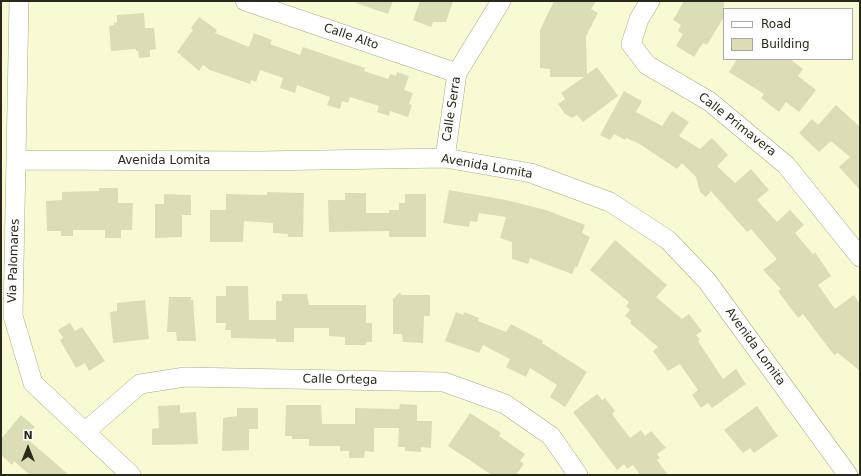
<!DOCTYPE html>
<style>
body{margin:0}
#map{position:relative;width:861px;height:476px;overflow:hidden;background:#f9fad3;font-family:"DejaVu Sans",sans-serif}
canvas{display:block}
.frame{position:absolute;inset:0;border:2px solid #28291a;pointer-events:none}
.legend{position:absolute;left:723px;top:8px;width:130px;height:52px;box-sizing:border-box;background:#fff;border:1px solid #a9a9a3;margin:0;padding:5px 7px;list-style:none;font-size:12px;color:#28291a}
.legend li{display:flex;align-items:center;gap:8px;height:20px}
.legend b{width:20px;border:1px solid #a9a9a3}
.north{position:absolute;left:8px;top:428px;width:40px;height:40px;-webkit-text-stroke:3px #fff;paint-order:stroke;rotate:0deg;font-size:11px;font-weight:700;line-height:16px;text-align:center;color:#28291a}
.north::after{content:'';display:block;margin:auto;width:14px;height:18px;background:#28291a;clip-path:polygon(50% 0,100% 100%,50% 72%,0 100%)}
</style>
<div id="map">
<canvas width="861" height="476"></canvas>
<div class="frame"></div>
<ul class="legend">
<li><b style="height:5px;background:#fff"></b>Road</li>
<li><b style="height:11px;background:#dcddb7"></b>Building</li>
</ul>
<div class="north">N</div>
</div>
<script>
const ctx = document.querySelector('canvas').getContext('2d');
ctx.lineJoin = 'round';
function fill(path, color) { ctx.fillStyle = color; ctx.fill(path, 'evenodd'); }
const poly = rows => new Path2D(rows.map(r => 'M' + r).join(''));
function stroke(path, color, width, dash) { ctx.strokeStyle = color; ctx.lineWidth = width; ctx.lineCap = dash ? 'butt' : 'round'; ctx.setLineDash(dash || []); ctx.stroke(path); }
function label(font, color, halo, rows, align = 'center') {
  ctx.font = font + ' "DejaVu Sans",sans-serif'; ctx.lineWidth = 4; ctx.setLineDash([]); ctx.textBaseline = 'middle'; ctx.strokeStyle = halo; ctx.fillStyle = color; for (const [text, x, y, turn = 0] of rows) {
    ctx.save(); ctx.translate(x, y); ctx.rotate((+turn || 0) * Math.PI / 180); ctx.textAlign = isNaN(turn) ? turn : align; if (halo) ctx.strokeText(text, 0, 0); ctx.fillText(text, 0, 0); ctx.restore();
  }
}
fill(poly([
 [356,1,393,1,388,14,356,3],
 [420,1,453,1,446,22,433,22,431,27,413,20],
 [554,1,596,1,591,9,598,13,586,36,587,74,597,67,618,96,583,122,577,115,572,118,565,114,558,104,565,99,561,93,584,77,550,77,550,69,540,68,540,30],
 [684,1,724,1,724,17,707,45,703,43,694,57,676,46,683,34,678,31,681,25,673,20],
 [144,13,145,28,154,28,156,49,150,50,150,57,139,58,138,51,136,51,136,49,111,51,109,26,114,25,114,23,117,22,117,15],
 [199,17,217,30,215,33,249,47,254,33,272,40,270,44,300,55,303,47,365,68,364,71,388,79,390,74,396,76,397,72,409,76,404,90,413,93,409,104,412,105,408,117,390,111,389,116,377,112,379,106,350,97,348,103,342,101,340,109,327,105,330,97,297,85,295,93,280,88,283,78,260,70,256,82,251,80,250,84,210,70,203,65,199,71,177,52,193,30,191,28],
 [737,59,790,59,803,69,798,76,816,90,799,112,786,102,779,112,761,98,764,94,729,72],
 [624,91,642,101,636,112,662,126,672,111,689,122,679,136,700,149,712,138,728,155,717,166,735,183,751,169,769,190,757,200,777,222,790,210,804,225,795,233,813,254,815,252,831,276,818,285,835,309,854,295,860,304,860,371,838,353,834,355,803,314,798,318,778,291,781,289,763,270,776,260,776,258,751,229,747,232,711,191,706,197,700,192,696,177,682,163,677,169,638,143,626,138,625,140,614,134,610,140,600,135],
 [836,105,860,127,860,190,839,167,850,157,831,141,819,152,799,133,812,119,818,125],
 [99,188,118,188,118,203,133,203,132,230,121,230,121,238,105,238,105,230,73,230,73,236,61,236,61,231,47,231,46,201,62,200,62,192,99,191],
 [449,190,506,200,546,210,585,225,582,233,590,237,577,267,575,267,572,274,530,258,528,264,512,259,512,242,500,238,506,217,479,213,477,222,470,221,469,227,443,223],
 [267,192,304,193,303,237,288,237,288,234,273,233,273,223,244,221,243,242,210,242,210,210,226,210,226,194,267,195],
 [345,193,366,193,366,213,389,213,389,210,399,210,399,203,405,203,405,194,426,194,426,237,389,237,389,231,329,232,328,200,345,200],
 [164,194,191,195,191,215,182,215,182,237,155,238,155,204,164,204],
 [615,240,667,285,656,297,682,319,689,314,702,331,696,335,700,340,698,341,723,379,736,369,746,384,712,408,708,403,701,408,692,395,698,390,680,364,668,371,653,351,658,347,630,323,632,321,625,316,630,310,626,306,629,302,590,270],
 [226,286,248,286,249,320,276,320,276,301,282,301,282,294,307,294,309,305,366,305,366,323,372,323,372,342,366,342,366,345,345,345,345,337,329,336,329,328,294,328,294,342,276,342,276,339,231,338,231,330,225,330,226,323,216,323,216,296,226,296],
 [400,292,402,295,430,295,430,316,424,316,423,343,406,342,403,342,402,334,393,334,393,299],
 [169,297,191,297,191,300,193,300,196,341,177,341,176,332,167,332],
 [145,300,149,339,113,343,110,312,117,311,117,303],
 [456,312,463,315,464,312,479,318,478,321,506,332,511,324,543,341,542,343,587,372,565,407,550,397,557,385,530,368,526,377,506,367,510,359,483,345,479,353,445,341],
 [70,323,75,331,82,327,105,361,89,371,85,363,76,368,60,340,63,338,58,330],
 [597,394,602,400,605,398,615,411,612,414,630,438,641,430,645,436,651,431,666,448,657,454,660,458,657,460,668,475,640,475,633,465,627,469,624,464,617,470,573,412],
 [400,404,417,405,417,421,432,421,431,448,421,447,421,452,405,451,405,447,398,447,399,428,374,428,374,452,365,451,364,458,349,458,349,451,340,451,340,446,309,446,309,439,292,439,292,436,285,436,286,405,321,405,322,424,355,424,355,408,399,409],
 [180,405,180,413,196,412,198,444,152,445,152,429,159,428,158,406],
 [757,406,778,436,754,453,750,448,743,453,724,430],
 [237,408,258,408,258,429,249,429,249,450,222,451,223,418,237,416],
 [470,413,501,433,499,436,525,454,520,461,524,464,516,475,492,475,448,446],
 [21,415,35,427,25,437,69,475,30,475,14,461,12,465,1,455,1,439]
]), '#dcddb7');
const minor = poly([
 [19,1,13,316,33,383,131,475],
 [245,1,457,73],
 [650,1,639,19,631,44,647,65,709,101,786,165,860,257],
 [445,158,457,73,501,1],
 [17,160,259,161,445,158,531,173,610,202,668,240,707,281,848,475],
 [86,431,140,384,185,377,444,382,505,404,551,436,578,475]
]);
stroke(minor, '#aaab87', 20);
stroke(minor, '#fff', 19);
label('12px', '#28291a', '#fff', [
 ["Calle Alto",351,37,19],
 ["Calle Serra",452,109,-81],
 ["Calle Primavera",737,125,38],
 ["Avenida Lomita",164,161],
 ["Avenida Lomita",487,167,10],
 ["Via Palomares",14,261,-88],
 ["Avenida Lomita",755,347,54],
 ["Calle Ortega",340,380,1]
]);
</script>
